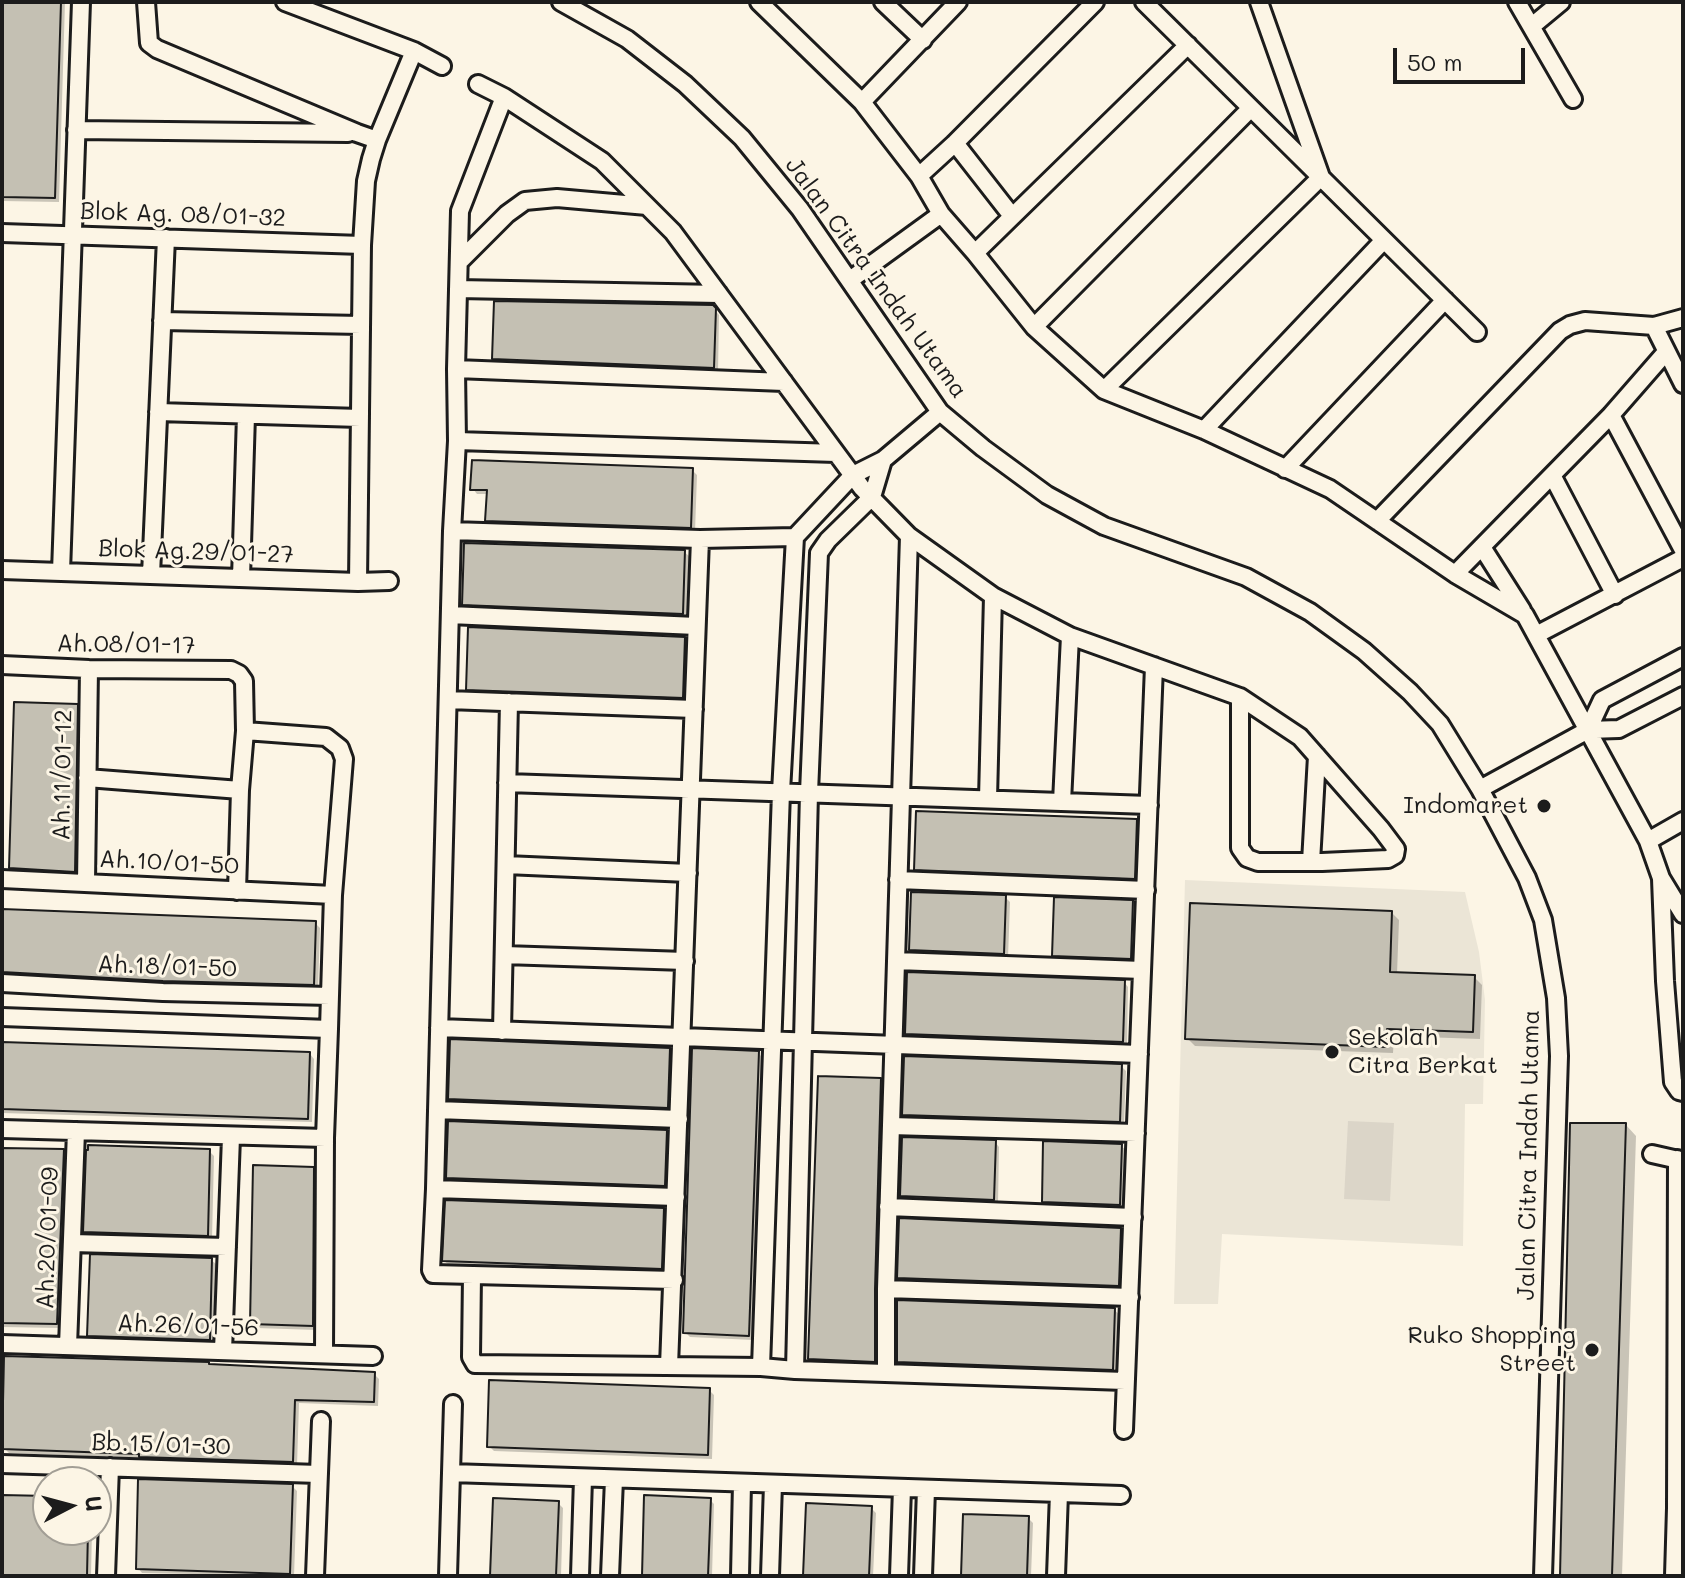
<!DOCTYPE html>
<style>
body{margin:0}
#map{position:relative;width:1685px;height:1578px;overflow:hidden;background:#fcf5e5;font-family:Mali,sans-serif}
canvas{display:block}
.frame{position:absolute;inset:0;border:4px solid #1c1c1c;pointer-events:none}
.north{position:absolute;left:32px;top:1466px;width:80px;height:80px;box-sizing:border-box;background:#fcf5e5;border:2px solid #a29e95;border-radius:50%;rotate:84deg;font-size:22px;font-weight:700;line-height:32px;text-align:center;color:#1c1c1c}
.north::after{content:'';display:block;margin:auto;width:28px;height:36px;background:#1c1c1c;clip-path:polygon(50% 0,100% 100%,50% 72%,0 100%)}
.scale{position:absolute;left:1393px;top:48px;width:132px;height:36px;box-sizing:border-box;border:4px solid #1c1c1c;border-top:0;padding-left:10px;font-size:24px;line-height:28px;white-space:nowrap;color:#1c1c1c;-webkit-text-stroke:6px #fcf5e5;paint-order:stroke}
</style>
<div id="map">
<canvas width="1685" height="1578"></canvas>
<div class="frame"></div>
<div class="north">U</div>
<div class="scale">50 m</div>
</div>
<script>
const ctx = document.querySelector('canvas').getContext('2d');
ctx.lineJoin = 'round';
function fill(path, color) { ctx.fillStyle = color; ctx.fill(path, 'evenodd'); }
const poly = rows => new Path2D(rows.map(r => 'M' + r).join(''));
function stroke(path, color, width, dash) { ctx.strokeStyle = color; ctx.lineWidth = width; ctx.lineCap = dash ? 'butt' : 'round'; ctx.setLineDash(dash || []); ctx.stroke(path); }
function label(font, color, halo, rows, align = 'center') {
  ctx.font = font + ' Mali,sans-serif'; ctx.lineWidth = 6; ctx.setLineDash([]); ctx.textBaseline = 'middle'; ctx.strokeStyle = halo; ctx.fillStyle = color; for (const [text, x, y, turn = 0] of rows) {
    ctx.save(); ctx.translate(x, y); ctx.rotate((+turn || 0) * Math.PI / 180); ctx.textAlign = isNaN(turn) ? turn : align; if (halo) ctx.strokeText(text, 0, 0); ctx.fillText(text, 0, 0); ctx.restore();
  }
}
fill(poly([
 [1185,880,1465,892,1479,952,1485,1000,1483,1104,1465,1104,1463,1246,1222,1234,1218,1304,1174,1304]
]), '#ebe5d6');
fill(poly([
 [1348,1121,1394,1123,1390,1201,1344,1199]
]), '#dbd5c8');
fill(poly([
 [2,2,65,2,59,202,2,201],
 [712,307,719,315,718,372,499,363,494,359],
 [692,470,697,475,695,532,492,525,487,520,488,494,477,494,473,489],
 [684,552,689,556,687,618,469,608,464,604],
 [684,638,689,643,687,701,472,694,468,689],
 [77,706,81,711,79,875,16,872,11,868],
 [1136,821,1141,826,1139,882,921,874,916,869],
 [1005,897,1010,902,1008,958,916,954,911,950],
 [1132,902,1137,907,1135,962,1059,960,1054,955],
 [2,911,315,923,320,928,318,989,169,985,2,976],
 [1392,913,1399,920,1397,974,1474,977,1482,985,1480,1039,1394,1036,1393,1053,1195,1046,1187,1038],
 [1124,982,1128,987,1127,1046,912,1038,907,1034],
 [2,1044,310,1054,314,1059,312,1122,2,1113],
 [669,1050,674,1054,672,1111,455,1103,450,1099],
 [758,1053,763,1058,753,1340,690,1337,685,1332],
 [1121,1066,1126,1071,1124,1125,909,1119,904,1115],
 [881,1080,885,1085,879,1366,814,1363,810,1359],
 [1626,1125,1636,1136,1622,1576,1562,1576],
 [666,1132,671,1136,669,1190,453,1182,448,1178],
 [995,1142,999,1147,998,1204,907,1200,902,1196],
 [1121,1146,1126,1150,1124,1209,1048,1206,1044,1201],
 [2,1150,63,1151,68,1156,61,1328,2,1327],
 [209,1151,214,1156,212,1239,90,1236,85,1231],
 [313,1169,318,1173,317,1330,256,1328,252,1324],
 [663,1210,668,1214,666,1273,449,1265,444,1261],
 [1120,1229,1125,1234,1123,1290,904,1282,899,1278],
 [211,1260,216,1264,214,1344,94,1340,89,1335],
 [1114,1310,1119,1314,1117,1373,904,1366,899,1362],
 [210,1366,374,1374,379,1379,378,1406,299,1403,297,1466,146,1461,142,1458,9,1453,4,1448],
 [709,1390,714,1395,712,1459,494,1451,489,1446],
 [292,1486,297,1491,294,1576,142,1573,138,1568],
 [2,1496,48,1498,48,1530,92,1530,91,1576,2,1576],
 [710,1500,714,1504,712,1576,643,1576],
 [558,1503,563,1508,561,1576,492,1576],
 [871,1508,876,1513,873,1576,805,1576],
 [1028,1518,1033,1523,1031,1576,963,1576]
]), '#0003');
const building = poly([
 [2,2,61,2,55,198,2,197,2,2],
 [494,301,713,305,716,308,714,368,492,359,494,301],
 [472,460,693,468,691,528,485,521,487,490,470,490,472,460],
 [464,543,685,550,683,614,462,605,464,543],
 [468,627,685,637,683,698,466,690,468,627],
 [14,702,78,704,75,872,9,868,14,702],
 [916,811,1137,819,1135,879,914,870,916,811],
 [911,892,1006,895,1004,954,909,950,911,892],
 [1054,897,1133,900,1131,959,1052,956,1054,897],
 [1190,903,1392,911,1390,972,1475,975,1473,1032,1387,1029,1386,1047,1185,1039,1190,903],
 [2,909,316,921,314,985,163,981,2,972,2,909],
 [907,972,1125,980,1123,1042,905,1034,907,972],
 [450,1039,670,1048,668,1108,448,1099,450,1039],
 [2,1042,310,1052,308,1119,2,1109,2,1042],
 [692,1048,759,1051,749,1336,683,1333,692,1048],
 [904,1056,1122,1064,1120,1122,902,1115,904,1056],
 [818,1076,881,1078,875,1289,875,1362,808,1359,818,1076],
 [448,1121,667,1130,665,1186,446,1178,448,1121],
 [1570,1123,1626,1123,1612,1576,1560,1576,1570,1123],
 [902,1137,996,1140,994,1200,900,1196,902,1137],
 [1043,1141,1122,1144,1120,1205,1042,1202,1043,1141],
 [88,1145,210,1149,208,1236,83,1232,86,1150,88,1150,88,1145],
 [2,1148,64,1149,57,1324,2,1323,2,1148],
 [253,1165,314,1167,313,1326,250,1324,253,1165],
 [445,1200,664,1208,662,1269,442,1261,445,1200],
 [899,1218,1121,1228,1119,1286,897,1278,899,1218],
 [90,1254,212,1258,210,1340,87,1336,90,1254],
 [897,1300,1115,1308,1113,1370,897,1362,897,1300],
 [4,1356,209,1362,209,1364,375,1372,374,1402,295,1400,293,1462,139,1457,139,1454,2,1449,4,1356],
 [489,1380,710,1388,708,1455,487,1447,489,1380],
 [138,1479,293,1484,290,1574,136,1569,138,1479],
 [2,1495,48,1496,48,1530,88,1530,87,1576,2,1576,2,1495],
 [644,1495,711,1498,708,1576,642,1576,644,1495],
 [493,1498,559,1501,556,1576,490,1576,493,1498],
 [806,1503,872,1506,869,1576,803,1576,806,1503],
 [963,1514,1029,1516,1027,1576,961,1576,963,1514]
]);
fill(building, '#c4c0b3');
stroke(building, '#1c1c1c', 2);
const street = poly([
 [146,2,149,43,157,49,357,133,377,140],
 [285,2,414,51,442,66],
 [561,2,627,39,685,84,742,138,800,209,940,412,983,448,1047,495,1104,526,1246,577,1310,612,1364,651,1410,692,1440,724,1480,789,1527,878,1543,920,1556,998,1559,1056,1543,1576],
 [759,2,862,102,919,176,941,214,975,253,1034,327,1104,390,1204,430,1330,489,1455,574,1525,615,1648,841,1661,878,1683,914],
 [883,2,923,40],
 [1144,2,1477,332],
 [1517,2,1573,99],
 [1532,26,1561,2],
 [478,84,504,97,602,161,673,232,862,488,909,536,993,596,1070,636,1240,697,1300,737,1381,829,1396,849,1395,855,1388,859,1322,862,1258,862,1247,858,1240,848,1240,697],
 [504,97,460,211,456,369,457,441,452,531,435,1189,431,1270,433,1274,674,1280],
 [862,102,958,2],
 [76,130,348,133],
 [955,143,1012,216],
 [919,176,955,143,1095,2],
 [2,233,362,245],
 [975,253,1188,45],
 [459,262,507,214,525,201,557,198,647,206],
 [850,280,941,214],
 [458,289,719,294],
 [162,321,361,325],
 [1654,326,1683,384],
 [1034,327,1251,108],
 [456,369,784,382],
 [1104,390,1321,177,1259,2],
 [158,412,360,418],
 [1611,415,1683,550],
 [1204,430,1384,240],
 [457,441,836,453],
 [1285,469,1445,300],
 [1552,475,1615,595],
 [1377,521,1560,331,1570,325,1585,321,1654,326,1683,318],
 [452,531,700,539,795,537],
 [1482,547,1522,610],
 [2,570,358,582,389,581],
 [61,572,81,2],
 [1455,574,1611,415,1666,352],
 [151,575,166,238],
 [241,578,246,415],
 [358,582,362,245,366,181,371,159,377,140,414,51],
 [450,615,696,626],
 [1536,635,1683,558],
 [2,665,89,669,231,670,239,674,244,681,245,731,240,790,237,891],
 [448,700,694,709],
 [1588,730,1602,700,1683,657],
 [245,731,326,737,340,748,344,759,333,895,329,1029,325,1138,324,1354],
 [87,778,240,790],
 [507,783,1149,805],
 [1480,789,1588,730,1619,729,1683,696],
 [988,799,993,596],
 [1062,802,1070,636],
 [1648,841,1683,821],
 [1311,862,1317,756],
 [506,865,688,873],
 [2,879,333,895],
 [1661,879,1665,981,1673,1082,1679,1091,1683,1092],
 [898,880,1146,890],
 [86,882,89,669],
 [504,955,685,961],
 [896,961,1142,970],
 [2,983,163,992,330,996],
 [2,1017,329,1029],
 [439,1028,1139,1054],
 [502,1031,509,702],
 [437,1110,679,1119],
 [891,1126,1136,1133],
 [2,1129,325,1138],
 [1652,1154,1683,1161],
 [435,1189,676,1197],
 [888,1207,1133,1217],
 [72,1243,227,1247],
 [472,1275,471,1357,475,1364,761,1367,795,1370,1125,1381],
 [886,1289,1130,1297],
 [2,1344,373,1356],
 [68,1346,76,1131],
 [223,1351,231,1137],
 [669,1366,700,539],
 [761,1367,781,792,795,537,853,475,883,460,940,412],
 [795,1370,809,793,819,553,828,540,872,497,883,460],
 [886,1372,886,1289,909,536],
 [1124,1430,1154,666],
 [2,1464,319,1474],
 [451,1473,1121,1495],
 [106,1576,110,1467],
 [315,1576,321,1421],
 [448,1576,453,1404],
 [580,1576,583,1478],
 [610,1576,614,1479],
 [740,1576,742,1483],
 [770,1576,773,1484],
 [899,1576,902,1488],
 [923,1576,926,1489],
 [1056,1576,1059,1493],
 [1674,1576,1676,1508,1677,1159]
]);
stroke(street, '#1c1c1c', 22);
stroke(street, '#fcf5e5', 16);
for (const [x, y, r, color] of [
 [1544,806,8,"#1c1c1c"],
 [1332,1052,8,"#1c1c1c"],
 [1592,1350,8,"#1c1c1c"]
]) { const dot = new Path2D(); dot.arc(x, y, r, 0, 2 * Math.PI); ctx.fillStyle = color; ctx.fill(dot); stroke(dot, '#fcf5e5', 3); }
label('24px', '#1c1c1c', '#fcf5e5', [
 ["Blok Ag. 08/01-32",183,215,2],
 ["Jalan Citra Indah Utama",876,278,54],
 ["Blok Ag.29/01-27",196,552,2],
 ["Ah.08/01-17",126,645,1],
 ["Ah.11/01-12",63,775,-89],
 ["Ah.10/01-50",169,863,3],
 ["Ah.18/01-50",167,967,2],
 ["Jalan Citra Indah Utama",1529,1155,-89],
 ["Ah.20/01-09",48,1238,-88],
 ["Ah.26/01-56",188,1326,2],
 ["Bb.15/01-30",161,1445,2]
]);
label('24px', '#1c1c1c', '#fcf5e5', [
 ["Indomaret",1528,806],
 ["Sekolah",1348,1038,"left"],
 ["Citra Berkat",1348,1066,"left"],
 ["Ruko Shopping",1576,1336],
 ["Street",1576,1364]
], 'right');
</script>
